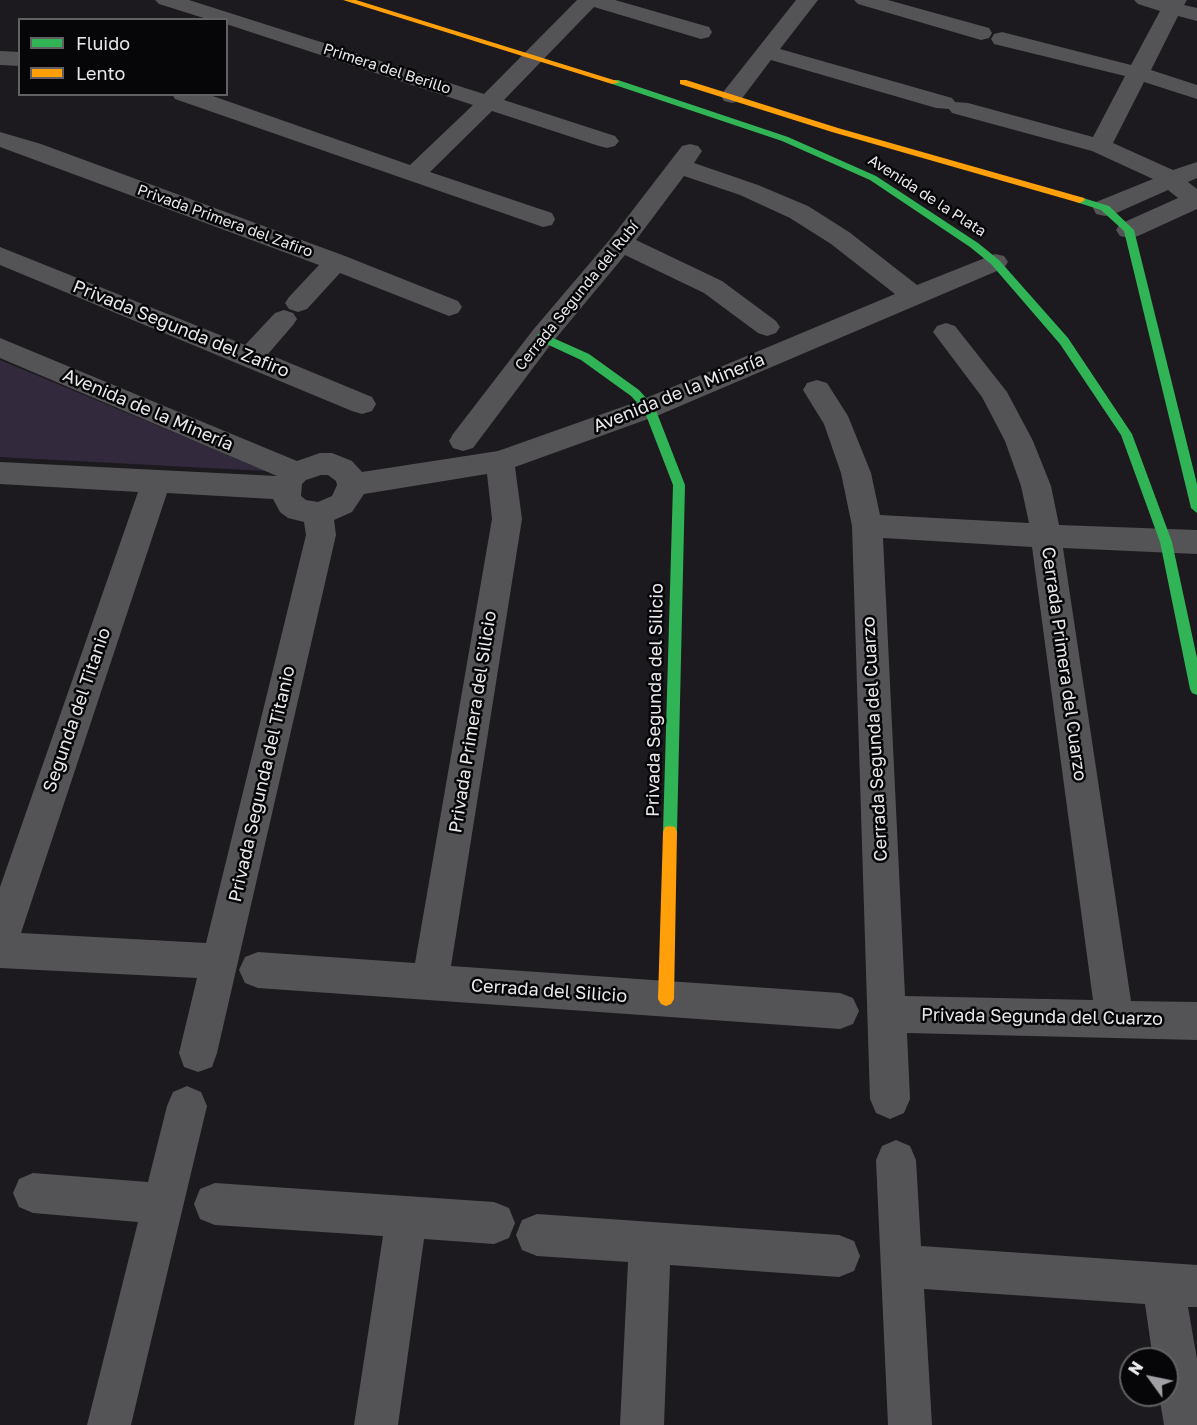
<!DOCTYPE html>
<meta charset="utf-8">
<style>
body{margin:0}
#map{position:relative;width:1197px;height:1425px;overflow:hidden;background:#1c1a1e;font-family:"Golos Text",sans-serif}
canvas{display:block}
.legend{position:absolute;left:18px;top:18px;width:210px;height:78px;box-sizing:border-box;background:#060507;border:2px solid #616063;margin:0;padding:8px 10px;list-style:none;font-size:18px;color:#e9e8ec}
.legend li{display:flex;align-items:center;gap:12px;height:30px}
.legend b{width:30px;border:2px solid #616063}
.north{position:absolute;left:1119px;top:1347px;width:60px;height:60px;box-sizing:border-box;background:#060507;border:2px solid #616063;border-radius:50%;rotate:303deg;font-size:16px;font-weight:700;line-height:24px;text-align:center;color:#e9e8ec}
.north::after{content:'';display:block;margin:auto;width:21px;height:27px;background:#a1a0a4;clip-path:polygon(50% 0,100% 100%,50% 72%,0 100%)}
</style>
<div id="map">
<canvas width="1197" height="1425"></canvas>
<ul class="legend">
<li><b style="height:8px;background:#30b455"></b>Fluido</li>
<li><b style="height:8px;background:#ff9f0a"></b>Lento</li>
</ul>
<div class="north">N</div>
</div>
<script>
const ctx = document.querySelector('canvas').getContext('2d');
ctx.lineJoin = 'round';
function fill(path, color) { ctx.fillStyle = color; ctx.fill(path, 'evenodd'); }
const poly = rows => new Path2D(rows.map(r => 'M' + r).join(''));
function label(font, color, halo, rows, align = 'center') {
  ctx.font = font + ' "Golos Text",sans-serif'; ctx.lineWidth = 5; ctx.setLineDash([]); ctx.textBaseline = 'middle'; ctx.strokeStyle = halo; ctx.fillStyle = color; for (const [text, x, y, turn = 0] of rows) {
    ctx.save(); ctx.translate(x, y); ctx.rotate((+turn || 0) * Math.PI / 180); ctx.textAlign = isNaN(turn) ? turn : align; if (halo) ctx.strokeText(text, 0, 0); ctx.fillText(text, 0, 0); ctx.restore();
  }
}
fill(poly([
 [0,360,266,471,0,457]
]), '#32293d');
fill(poly([
 [155,0,189,0,484,94,577,0,615,0,709,27,712,32,709,37,701,39,594,7,504,100,615,136,619,141,615,146,607,148,599,146,492,111,430,172,552,213,555,219,552,225,543,227,175,99,172,94,207,94,410,165,473,105,226,24,226,20,210,20,159,4,155,0],
 [796,0,818,0,780,49,952,98,955,102,968,103,1093,137,1125,76,994,44,991,39,994,34,1002,32,1131,65,1160,11,1138,4,1134,0,1187,0,1184,5,1197,8,1197,21,1178,16,1151,70,1197,85,1197,99,1144,82,1113,143,1173,170,1197,162,1197,178,1188,182,1197,189,1197,209,1138,236,1129,238,1120,236,1116,230,1120,224,1178,198,1168,190,1114,214,1105,216,1096,214,1093,208,1096,202,1153,179,1092,151,952,113,949,109,936,108,771,60,740,101,732,103,724,101,721,96,724,91,796,0],
 [854,0,888,0,989,28,992,33,989,38,981,40,858,4,854,0],
 [0,51,20,52,20,66,0,65,0,51],
 [0,132,41,144,345,256,458,301,462,307,458,313,449,316,340,273,307,309,298,312,289,309,285,303,289,297,319,265,0,147,0,132],
 [690,144,698,146,702,151,694,163,758,185,808,206,849,232,917,285,995,254,1004,256,1008,262,1004,268,659,415,515,467,522,519,451,966,840,993,853,998,859,1011,853,1024,840,1029,258,988,245,983,239,970,245,957,258,952,415,963,492,519,487,474,364,494,352,512,334,520,336,535,217,1053,212,1067,198,1072,184,1067,179,1053,197,978,0,968,0,887,138,492,0,484,0,462,277,476,0,358,0,338,297,461,320,453,332,453,352,461,362,472,498,451,639,401,895,294,831,244,790,218,740,195,684,176,636,240,722,281,776,321,780,327,776,333,767,336,758,333,704,293,625,255,551,344,473,448,463,451,453,448,449,441,453,434,533,330,612,237,682,146,690,144],
 [321,475,328,475,336,481,337,485,332,496,318,502,306,500,301,496,302,484,306,480,321,475],
 [167,493,273,499,280,512,288,518,304,522,306,535,206,943,21,933,167,493],
 [0,247,245,345,275,313,284,310,293,313,297,319,293,325,268,354,372,397,376,404,372,411,362,414,352,411,0,265,0,247],
 [946,323,955,326,1007,392,1033,441,1051,486,1059,525,1197,530,1197,554,1063,548,1131,1001,1197,1002,1197,1040,907,1033,910,1099,904,1113,890,1119,876,1113,870,1099,852,526,841,473,824,424,803,390,807,383,817,380,827,383,848,416,871,473,880,515,1029,523,1021,486,1005,441,982,397,933,332,937,326,946,323],
 [883,538,1032,547,1093,1000,905,996,883,538],
 [187,1086,201,1092,207,1106,131,1425,87,1425,138,1222,33,1213,19,1207,13,1193,19,1179,33,1173,148,1182,167,1106,173,1092,187,1086],
 [896,1140,910,1146,916,1160,921,1246,1197,1265,1197,1307,1188,1307,1197,1359,1197,1425,1164,1425,1159,1395,1167,1395,1167,1359,1153,1359,1145,1304,924,1289,932,1425,888,1425,876,1160,882,1146,896,1140],
 [215,1183,494,1202,509,1208,515,1223,509,1238,494,1244,424,1239,398,1425,354,1425,383,1236,215,1225,200,1219,194,1204,200,1189,215,1183],
 [537,1214,839,1235,854,1241,860,1256,854,1271,839,1277,670,1265,664,1425,620,1425,628,1262,537,1256,522,1250,516,1235,522,1220,537,1214]
]), '#545355');
fill(poly([
 [612,80,618,80,788,137,876,176,978,243,999,260,1068,338,1132,434,1172,542,1197,658,1197,695,1192,693,1190,689,1160,542,1121,435,1060,344,991,264,970,247,870,180,782,141,612,84,612,80],
 [1080,197,1109,206,1134,230,1197,484,1197,513,1191,508,1124,231,1101,210,1076,202,1076,198,1080,197],
 [542,333,589,354,639,390,655,408,685,485,677,832,675,837,670,838,665,837,663,832,673,485,644,410,631,396,581,360,538,340,538,334,542,333]
]), '#30b455');
fill(poly([
 [343,0,356,0,620,82,612,84,343,0],
 [680,80,686,80,838,128,1084,198,1085,200,1080,203,1076,202,832,132,680,84,680,80],
 [670,826,675,827,677,832,674,999,671,1004,666,1006,661,1004,658,999,663,832,665,827,670,826]
]), '#ff9f0a');
label('15px', '#e9e8ec', '#060507', [
 ["Primera del Berillo",387,69,18],
 ["Avenida de la Plata",927,196,33],
 ["Privada Primera del Zafiro",225,221,20],
 ["Cerrada Segunda del Rubí",577,296,-51]
]);
label('18px', '#e9e8ec', '#060507', [
 ["Privada Segunda del Zafiro",181,329,22],
 ["Avenida de la Minería",679,393,-22],
 ["Avenida de la Minería",148,410,23],
 ["Cerrada Primera del Cuarzo",1064,664,82],
 ["Privada Segunda del Silicio",655,700,-89],
 ["Segunda del Titanio",77,710,-71],
 ["Privada Primera del Silicio",473,722,-81],
 ["Cerrada Segunda del Cuarzo",875,739,-93],
 ["Privada Segunda del Titanio",262,784,-77],
 ["Cerrada del Silicio",549,991,4],
 ["Privada Segunda del Cuarzo",1042,1017,1]
]);
</script>
